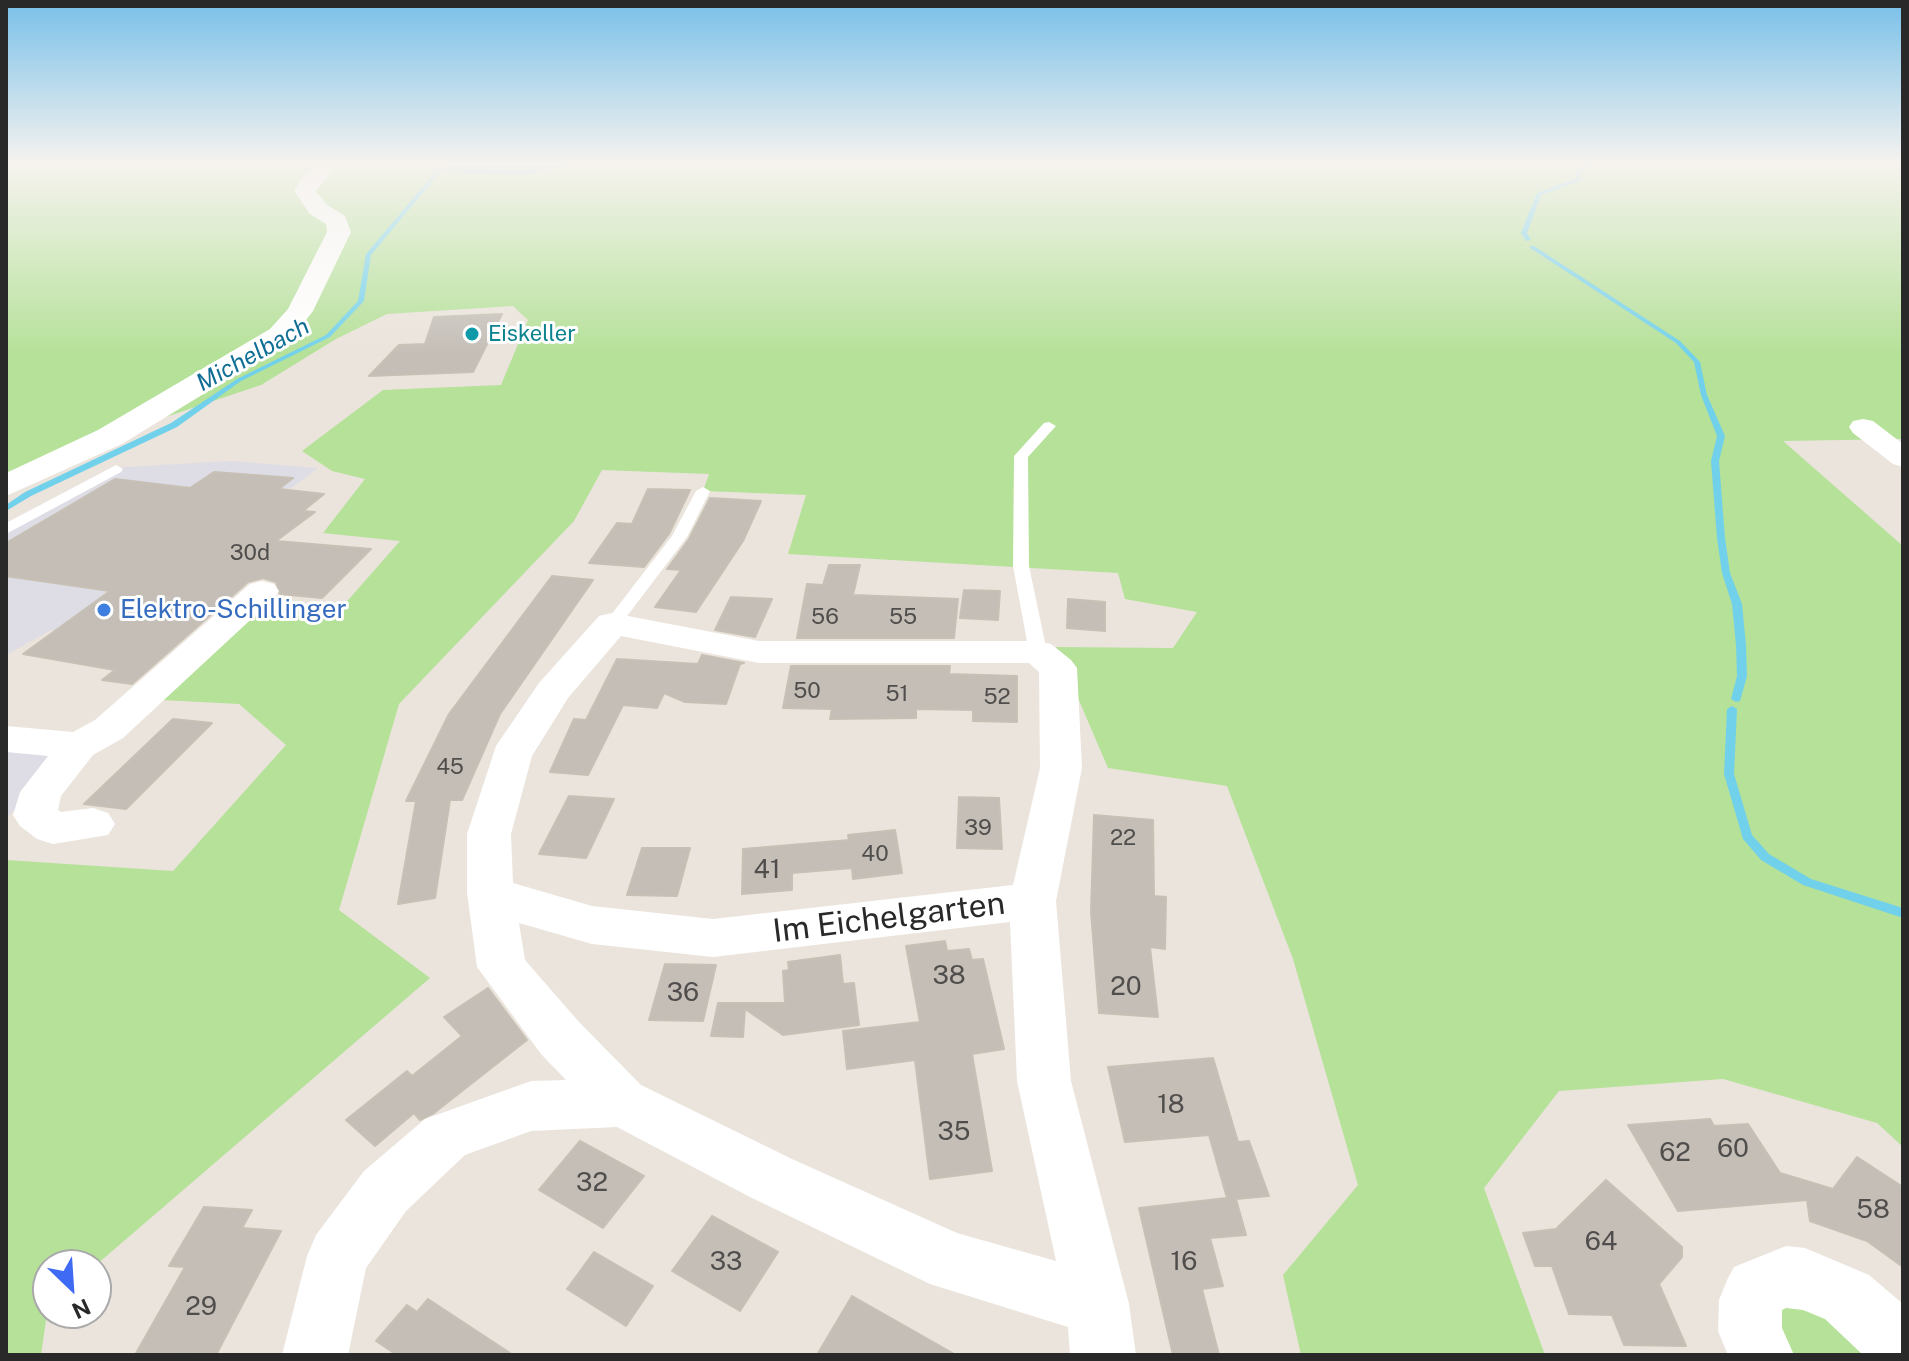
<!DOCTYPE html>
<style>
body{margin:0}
#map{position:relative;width:1909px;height:1361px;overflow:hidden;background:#ebe4dc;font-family:"Public Sans",sans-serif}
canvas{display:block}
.frame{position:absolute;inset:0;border:8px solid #292929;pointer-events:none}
.north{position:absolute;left:32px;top:1249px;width:80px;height:80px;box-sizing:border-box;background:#fff;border:2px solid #a9a9a9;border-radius:50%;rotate:155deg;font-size:22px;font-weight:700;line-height:32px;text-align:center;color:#292929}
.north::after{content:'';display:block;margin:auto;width:28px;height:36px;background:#3f6bf4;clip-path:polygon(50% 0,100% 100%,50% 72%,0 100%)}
</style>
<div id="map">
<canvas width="1909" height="1361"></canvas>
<div class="frame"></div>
<div class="north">N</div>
</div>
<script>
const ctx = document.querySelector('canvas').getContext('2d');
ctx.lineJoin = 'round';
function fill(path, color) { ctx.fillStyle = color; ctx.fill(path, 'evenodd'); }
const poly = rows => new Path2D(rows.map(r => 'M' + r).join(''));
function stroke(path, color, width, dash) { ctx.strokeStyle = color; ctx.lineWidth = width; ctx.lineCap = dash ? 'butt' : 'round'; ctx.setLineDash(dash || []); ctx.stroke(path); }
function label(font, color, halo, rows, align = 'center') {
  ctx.font = font + ' "Public Sans",sans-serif'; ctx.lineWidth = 6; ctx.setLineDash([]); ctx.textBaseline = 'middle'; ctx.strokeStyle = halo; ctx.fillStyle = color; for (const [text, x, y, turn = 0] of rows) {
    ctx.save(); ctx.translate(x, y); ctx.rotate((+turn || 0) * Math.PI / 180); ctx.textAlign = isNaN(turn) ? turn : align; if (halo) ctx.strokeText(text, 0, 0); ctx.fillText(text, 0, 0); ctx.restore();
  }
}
fill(poly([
 [231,461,318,468,143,598,120,640,51,630,6,655,6,523,110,468],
 [6,739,79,746,6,818]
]), '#dedce4');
fill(poly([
 [6,165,450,165,445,172,523,175,574,165,1903,165,1903,439,1783,441,1903,546,1903,1147,1877,1123,1723,1079,1559,1091,1484,1188,1545,1355,1301,1355,1283,1275,1358,1185,1293,959,1227,786,1108,768,1056,647,1173,648,1197,612,1125,599,1118,573,788,554,806,495,703,491,709,474,602,470,574,521,399,704,339,910,430,978,96,1265,48,1265,48,1306,41,1355,6,1355,6,860,173,871,286,745,239,704,142,699,247,605,335,615,400,541,323,533,365,479,332,471,302,451,383,390,501,385,528,320,513,306,387,314,336,339,261,385,103,438,6,479],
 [1769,1281,1901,1355,1761,1355]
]), '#b5e199');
fill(poly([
 [450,165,574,165,523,175,444,172]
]), '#71d1eb');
fill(poly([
 [1586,165,1591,165,1580,173,1582,180,1541,195,1527,233,1531,240,1526,241,1521,233,1537,193,1577,178,1575,173,1586,165],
 [458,168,456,170,441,171,371,255,364,301,330,337,241,381,177,427,31,496,6,511,6,505,25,492,171,423,237,379,326,335,358,301,366,254,438,169,458,168],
 [1530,246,1534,246,1680,341,1700,362,1707,395,1725,436,1719,461,1725,538,1730,573,1742,604,1746,645,1747,676,1740,701,1736,702,1731,699,1737,676,1736,645,1732,604,1722,573,1717,538,1711,461,1717,436,1701,395,1694,362,1676,343,1530,248,1530,246],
 [1732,706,1737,709,1734,774,1752,835,1769,854,1811,879,1903,908,1903,918,1803,885,1761,860,1743,839,1724,774,1727,709,1732,706]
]), '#71d1eb');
const building = poly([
 [502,314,473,372,369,376,399,345,425,344,434,317,502,314],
 [214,472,293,478,279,489,324,494,303,511,315,512,276,541,371,549,322,598,280,594,276,582,263,578,248,582,132,684,102,680,115,670,23,654,110,591,6,576,6,543,115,479,190,488,214,472],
 [648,489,690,490,669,534,644,567,589,563,617,523,632,524,648,489],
 [710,498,761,501,743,541,696,612,655,607,681,570,667,569,689,539,710,498],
 [829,565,860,565,853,595,958,599,954,638,797,638,807,584,823,585,829,565],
 [552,576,593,580,500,714,462,800,450,800,435,898,398,904,416,801,406,801,449,714,552,576],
 [964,590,1000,591,998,620,960,618,964,590],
 [731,597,772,599,755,637,715,630,731,597],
 [1068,599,1105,602,1105,631,1067,628,1068,599],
 [702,655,744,663,740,664,726,704,685,702,664,693,657,708,623,705,588,775,550,772,574,719,586,720,617,659,698,664,702,655],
 [791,666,950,666,949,674,1017,676,1017,722,973,721,973,710,916,709,916,718,830,719,832,709,783,708,791,666],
 [173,719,212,723,126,809,84,804,173,719],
 [569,796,614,799,586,858,539,854,569,796],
 [959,797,999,798,1002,849,957,848,959,797],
 [1094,815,1153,820,1154,896,1166,897,1165,949,1150,947,1158,1017,1099,1013,1091,912,1094,815],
 [895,830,902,873,853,879,852,868,792,873,792,890,742,894,743,849,849,840,848,835,895,830],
 [642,848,690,848,677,896,627,895,642,848],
 [945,941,947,951,969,949,972,960,983,959,1004,1049,972,1054,992,1171,930,1179,915,1060,847,1069,843,1031,920,1022,906,946,945,941],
 [840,955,843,984,854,983,859,1025,783,1035,745,1009,743,1037,711,1036,718,1003,785,1003,783,971,789,970,788,962,840,955],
 [665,964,716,965,703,1021,649,1020,665,964],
 [488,988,527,1040,434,1113,420,1120,414,1113,375,1146,346,1120,407,1071,412,1076,462,1036,444,1017,488,988],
 [1213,1058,1238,1142,1249,1141,1269,1196,1236,1199,1246,1235,1210,1238,1223,1286,1202,1289,1219,1355,1173,1355,1139,1208,1227,1198,1209,1135,1125,1142,1108,1067,1213,1058],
 [1710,1119,1714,1126,1748,1124,1780,1173,1833,1189,1857,1157,1903,1187,1903,1267,1867,1241,1810,1221,1807,1200,1678,1211,1628,1125,1710,1119],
 [580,1141,644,1176,603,1228,539,1190,580,1141],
 [1606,1180,1682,1247,1682,1257,1659,1284,1686,1346,1624,1345,1612,1315,1569,1314,1552,1266,1535,1266,1523,1233,1556,1229,1606,1180],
 [204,1207,252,1210,242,1228,281,1231,217,1353,135,1355,185,1267,169,1266,204,1207],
 [712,1216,778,1252,740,1311,672,1271,712,1216],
 [594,1252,653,1286,626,1326,567,1289,594,1252],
 [852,1296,956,1355,817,1355,852,1296],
 [428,1299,513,1355,397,1355,376,1341,407,1305,417,1312,428,1299]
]);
fill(building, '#c4beb7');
stroke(building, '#c6c0b5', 2);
fill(poly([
 [1049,422,1056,426,1028,457,1029,566,1047,652,1038,657,1029,652,1013,566,1014,456,1044,423,1049,422],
 [116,465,123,469,121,472,6,534,6,523,116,465],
 [703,487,710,491,687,537,618,628,606,628,604,624,672,536,696,491,703,487]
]), '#fff');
fill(poly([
 [1863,419,1873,421,1903,444,1903,467,1893,464,1853,433,1849,427,1853,421,1863,419],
 [262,581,274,584,279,591,274,598,123,738,93,755,61,796,58,810,61,812,93,808,108,813,115,824,108,835,53,844,37,839,20,826,13,815,20,792,48,756,6,752,6,726,73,732,95,720,250,584,262,581],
 [612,613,759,641,1038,641,1051,644,1071,660,1077,668,1082,768,1056,901,1071,1081,1129,1304,1136,1355,1070,1355,1068,1327,930,1284,750,1197,617,1127,531,1131,465,1155,406,1211,366,1268,348,1355,282,1355,307,1256,316,1235,364,1171,425,1119,531,1081,566,1080,541,1054,477,967,467,893,467,834,496,746,539,683,599,616,612,613],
 [621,636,759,663,1029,663,1039,672,1040,768,1013,885,713,919,592,906,513,883,511,834,532,756,568,698,621,636],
 [1010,922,1017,1081,1056,1261,957,1233,792,1159,641,1085,579,1022,525,960,519,923,592,944,713,957,1010,922],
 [1786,1246,1805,1248,1869,1275,1903,1304,1903,1355,1863,1355,1825,1319,1803,1310,1786,1308,1782,1310,1782,1328,1794,1355,1728,1355,1718,1331,1719,1300,1728,1278,1734,1267,1786,1246]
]), '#fff');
fill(poly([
 [315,165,336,165,316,191,326,204,345,216,351,232,313,311,290,341,122,444,6,496,6,473,98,430,270,329,288,309,327,232,326,224,310,214,294,191,300,180,315,165]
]), '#fff');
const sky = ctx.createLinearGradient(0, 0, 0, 355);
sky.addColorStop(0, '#78c0e9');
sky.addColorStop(0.46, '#f6f3ef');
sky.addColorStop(1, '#f6f3ef00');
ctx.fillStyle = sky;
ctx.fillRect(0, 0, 1909, 355);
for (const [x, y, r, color] of [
 [472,334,8,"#0f9aa8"],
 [104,610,8,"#3f7fe0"]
]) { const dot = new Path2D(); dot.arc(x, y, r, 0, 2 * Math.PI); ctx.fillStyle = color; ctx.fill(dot); stroke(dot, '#fff', 3); }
label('22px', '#0d838f', '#fff', [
 ["Eiskeller",488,334]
], 'left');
label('22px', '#504e4c', null, [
 ["30d",250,553],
 ["56",825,617],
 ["55",903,617],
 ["50",807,691],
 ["51",897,694],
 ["52",997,697],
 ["45",450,767],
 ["39",978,828],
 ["22",1123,838],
 ["40",875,854]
]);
label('italic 24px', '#116f96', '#fff', [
 ["Michelbach",253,355,-29]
]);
label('26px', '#366cbe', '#fff', [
 ["Elektro-Schillinger",120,610]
], 'left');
label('26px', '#504e4c', null, [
 ["41",767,870],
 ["38",949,976],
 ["20",1126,987],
 ["36",683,993],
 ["18",1171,1105],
 ["35",954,1132],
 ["60",1733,1149],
 ["62",1675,1153],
 ["32",592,1183],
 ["58",1873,1210],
 ["64",1601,1242],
 ["33",726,1262],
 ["16",1184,1262],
 ["29",201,1307]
]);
label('32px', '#292929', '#fff', [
 ["Im Eichelgarten",889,918,-7]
]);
</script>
